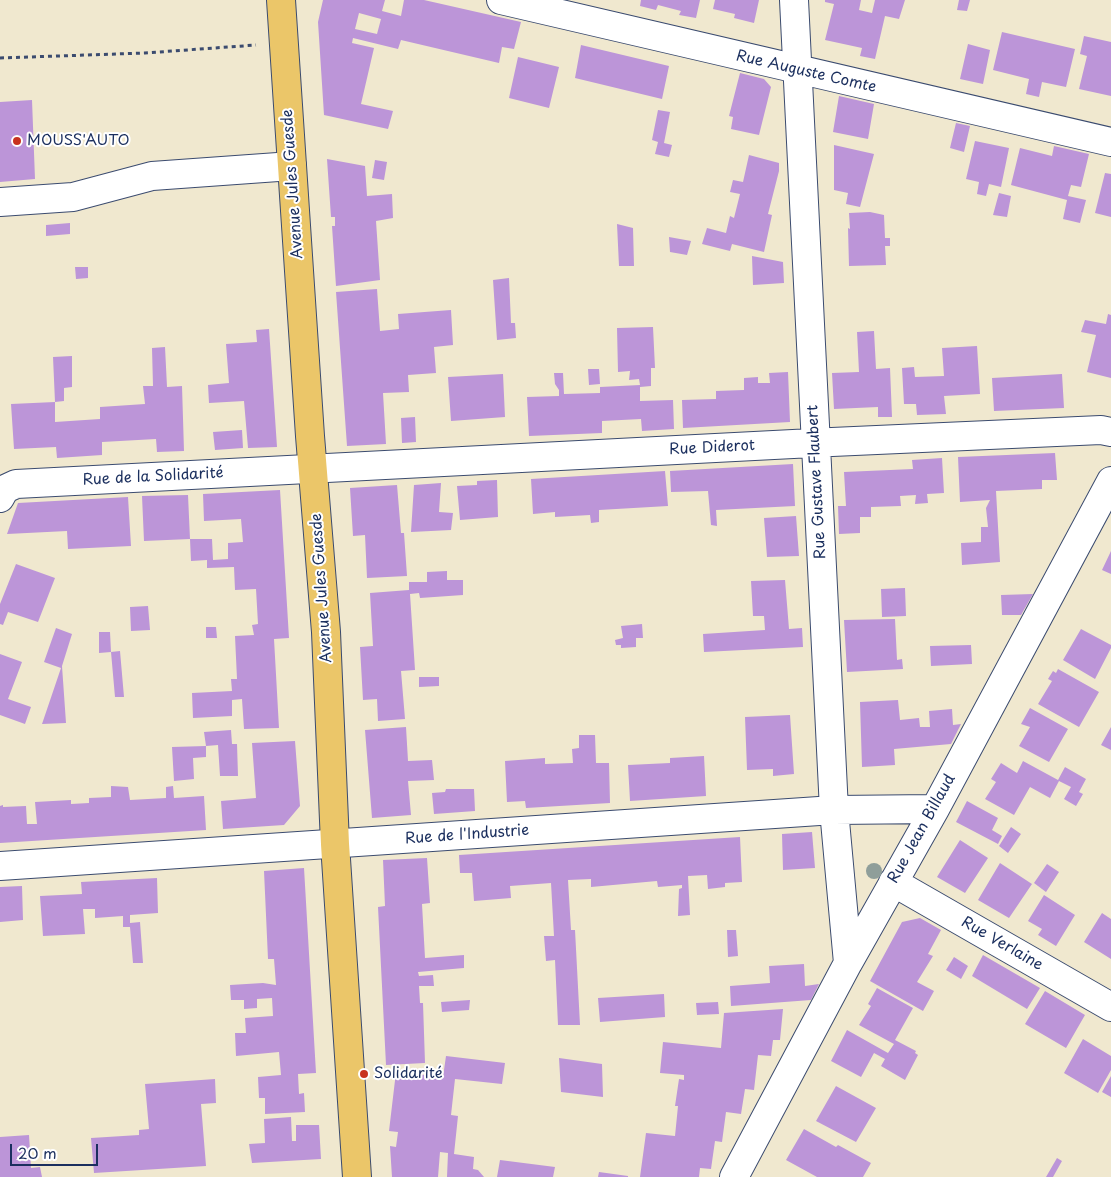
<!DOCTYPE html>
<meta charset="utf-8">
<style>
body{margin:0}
#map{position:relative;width:1111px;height:1177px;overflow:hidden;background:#f0e8cf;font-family:"Playpen Sans",sans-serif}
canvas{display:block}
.scale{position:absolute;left:10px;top:1144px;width:88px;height:22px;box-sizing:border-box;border:2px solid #1b2f5e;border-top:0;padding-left:6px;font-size:15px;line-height:18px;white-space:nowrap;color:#1b2f5e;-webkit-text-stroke:4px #fff;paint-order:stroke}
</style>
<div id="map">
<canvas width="1111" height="1177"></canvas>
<div class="scale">20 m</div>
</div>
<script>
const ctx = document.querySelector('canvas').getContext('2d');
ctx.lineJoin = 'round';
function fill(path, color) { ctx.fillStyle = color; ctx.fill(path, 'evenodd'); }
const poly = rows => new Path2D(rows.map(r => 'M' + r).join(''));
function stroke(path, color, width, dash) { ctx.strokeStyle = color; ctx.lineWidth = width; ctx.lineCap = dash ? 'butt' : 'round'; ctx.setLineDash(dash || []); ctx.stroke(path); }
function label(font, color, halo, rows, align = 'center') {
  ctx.font = font + ' "Playpen Sans",sans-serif'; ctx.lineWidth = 4; ctx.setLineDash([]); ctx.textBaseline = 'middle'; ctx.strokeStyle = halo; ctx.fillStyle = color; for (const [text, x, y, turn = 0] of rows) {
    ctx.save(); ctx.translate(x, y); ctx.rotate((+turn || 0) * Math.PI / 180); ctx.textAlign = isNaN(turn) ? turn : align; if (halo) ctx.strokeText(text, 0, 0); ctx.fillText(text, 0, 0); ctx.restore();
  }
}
fill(poly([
 [323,0,385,0,382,11,401,16,404,0,424,0,521,22,514,49,502,47,499,63,401,40,398,49,353,38,352,43,374,48,361,104,393,111,388,129,324,115,318,22],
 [359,13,381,19,377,34,355,29],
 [641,0,700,0,696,18,679,15,681,11,658,5,656,10,640,6],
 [715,0,759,0,754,23,734,18,735,14,713,9],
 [825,0,861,0,859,10,872,13,875,0,905,0,899,19,885,16,875,59,860,56,862,48,825,40,834,4,825,2],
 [959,0,970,0,967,11,957,10],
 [1002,32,1075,49,1066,87,1042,82,1039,97,1026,94,1029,79,993,70],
 [1084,36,1111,42,1111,96,1079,89,1087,56,1080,54],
 [968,44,990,50,983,84,960,79],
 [581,45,669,66,662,99,575,78],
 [518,57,559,67,549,108,509,98],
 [740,73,764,79,771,87,759,135,731,129,733,117,729,116],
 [839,96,874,104,868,139,833,132],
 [32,100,35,179,0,182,0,102],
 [658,110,670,112,664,143,672,145,669,157,655,154,658,142,652,140],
 [956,123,970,126,964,152,950,148],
 [975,141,1009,148,1001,187,989,184,986,196,977,194,979,182,966,179],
 [834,145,874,154,860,207,846,204,848,193,834,190],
 [1054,146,1089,154,1081,187,1071,185,1068,196,1086,200,1080,223,1063,219,1067,200,1011,185,1020,148,1052,156],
 [749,155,779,163,779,171,768,214,772,215,764,252,732,244,730,251,702,244,707,228,726,233,730,216,734,218,740,194,730,192,733,180,743,182],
 [327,159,365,166,367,196,392,194,393,218,376,221,380,280,336,286,332,226,335,226,335,217,331,217],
 [375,160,387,162,384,180,372,178],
 [1105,173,1111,174,1111,217,1095,213],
 [999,193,1011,196,1007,217,993,215],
 [870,212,884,215,885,238,890,238,890,246,885,246,886,265,849,266,848,228,850,229,849,213],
 [70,223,70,234,46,236,46,225],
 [617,224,633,228,634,266,619,266],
 [669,237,691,241,687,255,670,252],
 [752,256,783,262,784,283,753,285],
 [75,267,88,267,88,278,76,279],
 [509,278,511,323,515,323,516,338,497,340,493,280],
 [377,289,380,331,399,329,398,314,451,310,453,345,434,347,436,373,408,375,409,392,383,393,386,444,347,446,336,292],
 [1108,314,1111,315,1111,378,1087,372,1096,335,1081,332,1085,320,1106,324],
 [653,327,655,368,651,368,651,386,640,387,640,401,673,400,674,429,642,431,641,419,602,421,602,433,529,436,527,397,559,396,559,390,555,384,554,373,563,373,564,394,600,393,600,387,640,385,639,379,629,380,630,371,618,372,617,328],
 [269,329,277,447,248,448,244,401,209,403,208,385,229,383,226,344,257,342,256,330],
 [874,331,876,369,890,368,892,417,878,417,878,407,834,409,832,373,859,372,857,332],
 [977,346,980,394,944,396,946,414,917,415,916,404,904,404,902,368,914,367,915,377,944,376,942,348],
 [165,347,167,387,182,386,184,451,157,452,156,439,102,442,102,455,57,458,56,447,14,449,11,404,55,402,55,422,100,419,100,407,145,404,143,386,153,386,152,348],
 [72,356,72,387,64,388,64,401,55,402,53,357],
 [588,369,599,369,600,384,589,385],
 [788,372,790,422,683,428,682,400,716,399,716,391,744,390,744,378,758,377,758,383,770,383,769,373],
 [503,374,505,417,451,421,448,377],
 [1062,374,1064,408,994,411,992,378],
 [415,417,416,442,402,443,401,418],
 [242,430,243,448,215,450,213,432],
 [1055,453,1057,480,1042,480,1042,489,996,491,1000,562,962,565,961,543,981,542,981,527,988,527,986,508,990,500,960,502,958,457],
 [942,458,944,493,927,494,928,503,915,504,916,495,900,496,901,506,871,507,871,517,860,517,860,533,839,534,838,506,846,506,844,472,913,469,912,460],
 [793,464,795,506,716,510,717,526,711,525,708,491,671,492,670,471],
 [665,471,668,506,599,510,599,522,591,523,590,515,555,517,555,512,533,514,531,479],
 [497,480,498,517,460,520,457,486,477,485,477,481],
 [441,483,439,512,453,513,451,530,411,532,414,485],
 [397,485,401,533,404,533,407,576,367,578,365,535,353,536,350,488],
 [280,490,289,638,274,639,279,728,244,729,242,699,232,700,232,716,193,718,192,693,232,691,231,679,237,679,235,636,254,635,252,625,258,624,256,589,235,590,234,567,207,568,207,560,191,561,190,539,144,541,142,496,188,495,190,539,212,539,213,560,228,559,228,543,243,542,241,519,204,521,203,494],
 [128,497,131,546,68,549,67,531,7,534,18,503],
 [796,516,799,556,767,557,764,518],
 [1111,551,1111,574,1102,570],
 [16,564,55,578,38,622,8,612,3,625,0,624,0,604],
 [447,571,447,580,463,580,463,595,420,598,419,593,410,594,415,670,401,671,405,719,378,721,377,699,363,700,360,647,373,646,370,593,409,590,409,582,427,582,427,572],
 [785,580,789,629,802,628,803,647,704,652,703,634,765,630,764,616,753,616,751,581],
 [905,588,906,616,882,617,881,589],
 [1033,594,1021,615,1002,615,1001,595],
 [148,606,150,630,131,631,130,607],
 [895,619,897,660,902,659,903,669,847,672,844,620],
 [642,624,643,638,636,638,636,647,621,648,621,645,616,645,615,640,623,638,621,626],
 [206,627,216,627,217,638,206,638],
 [56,628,72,634,62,666,66,723,42,724,61,668,44,662],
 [1081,629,1111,645,1111,648,1095,679,1063,660],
 [99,632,110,632,111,652,99,653],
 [971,645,972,664,931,666,930,646],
 [120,651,124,697,115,697,111,652],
 [0,654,22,662,8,699,31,707,25,724,0,715],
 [1058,669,1099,692,1079,727,1038,704,1052,681,1048,679,1053,671,1056,673],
 [419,677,439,677,439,686,419,687],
 [898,700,900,720,919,718,920,727,930,727,929,711,952,709,953,725,961,724,951,744,894,749,895,765,862,767,860,702],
 [1030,708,1068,729,1049,762,1019,746,1030,727,1021,724],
 [790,715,794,774,773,776,773,769,747,770,745,717],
 [406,727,408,761,432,760,434,780,408,781,411,815,372,818,365,730],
 [1111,727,1111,750,1101,745],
 [231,730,232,744,237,744,238,776,220,776,218,745,206,746,206,757,193,758,194,779,174,781,172,747,206,746,204,732],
 [579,735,595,735,596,763,609,763,610,803,526,808,525,801,507,802,505,761,545,758,545,764,573,763,572,749,579,748],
 [295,741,300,806,284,825,223,829,221,801,256,798,252,743],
 [704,756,706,796,630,801,628,765,670,763,670,758],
 [1023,761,1058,780,1065,767,1086,779,1079,792,1083,794,1076,806,1064,799,1071,787,1059,781,1050,798,1030,787,1014,815,985,799,996,782,991,779,1001,763,1017,773],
 [111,786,128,787,130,800,166,798,166,787,173,786,174,798,204,796,206,830,0,843,0,806,3,805,3,807,26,806,27,824,37,824,35,802,71,800,71,804,89,803,89,798,111,797],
 [446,789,474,789,475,811,434,814,432,793,445,792],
 [967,801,998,818,992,830,1002,836,998,844,956,822],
 [1011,827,1021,834,1008,853,999,846],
 [812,832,815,868,783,870,782,834],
 [740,837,742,882,725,883,725,887,708,889,707,875,688,876,690,915,678,916,679,889,682,888,682,885,658,887,657,881,591,887,591,879,568,880,571,930,575,930,580,1025,558,1025,555,960,546,961,544,936,554,936,551,883,510,886,511,898,474,901,472,873,460,873,459,855],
 [960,840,988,858,965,893,937,877],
 [427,858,430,903,422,904,425,958,464,955,464,968,418,972,419,976,433,975,434,986,419,986,420,1003,423,1003,425,1063,386,1065,378,907,385,906,383,860],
 [1000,863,1032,884,1009,918,978,900],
 [1047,864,1059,872,1046,892,1034,883],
 [304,868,316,1073,298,1074,299,1094,304,1093,305,1112,265,1114,265,1098,259,1098,258,1077,281,1075,279,1052,236,1056,235,1033,246,1033,245,1018,273,1016,272,998,257,999,257,1008,244,1009,244,1000,231,1000,230,985,263,983,276,985,274,959,268,959,264,871],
 [157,878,158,913,130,915,130,923,140,922,143,963,133,963,130,927,123,927,123,916,95,918,95,909,83,909,85,934,43,936,40,896,82,894,81,882],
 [22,886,23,920,0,922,0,887],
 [1044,895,1075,915,1056,946,1038,935,1042,929,1028,921],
 [1102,913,1111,919,1111,959,1084,942],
 [920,918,941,930,928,954,933,956,917,982,934,991,923,1011,870,981,902,922],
 [727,930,736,930,738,956,728,957],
 [983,955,1040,988,1027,1009,972,976],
 [954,957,968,966,961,979,946,970],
 [804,964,805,986,819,984,811,1000,731,1006,730,986,770,983,769,966],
 [877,988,913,1008,895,1040,916,1051,915,1053,918,1055,905,1080,881,1066,885,1059,874,1053,861,1077,831,1061,847,1030,888,1053,894,1044,859,1025,871,1006,868,1004],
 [1045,991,1085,1015,1066,1048,1025,1024],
 [664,994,665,1017,600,1022,598,998],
 [470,1000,469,1010,442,1012,441,1002],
 [718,1002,719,1014,697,1015,696,1003],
 [783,1009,780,1040,773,1040,771,1056,758,1055,754,1090,745,1089,741,1114,726,1112,722,1142,715,1141,711,1169,700,1168,699,1177,640,1177,646,1133,675,1136,678,1106,675,1106,679,1079,684,1080,684,1075,660,1073,663,1042,721,1048,724,1013],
 [1083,1039,1111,1056,1111,1070,1098,1093,1064,1073],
 [446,1056,505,1063,502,1084,455,1079,451,1115,458,1116,454,1154,474,1157,473,1169,478,1170,484,1177,447,1177,448,1153,440,1152,438,1177,392,1177,390,1146,396,1147,398,1132,389,1131,396,1072,443,1077],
 [559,1058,602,1064,603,1097,561,1092],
 [1111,1076,1111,1097,1102,1092],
 [215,1079,216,1103,201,1104,206,1166,94,1173,91,1138,139,1135,139,1130,149,1129,145,1084],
 [836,1086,876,1108,856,1142,816,1121],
 [291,1117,292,1141,296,1141,296,1125,319,1125,321,1159,252,1163,249,1144,265,1143,264,1119],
 [804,1129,836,1147,838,1145,871,1163,863,1177,817,1177,786,1160],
 [29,1135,31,1168,40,1167,42,1177,0,1177,0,1137],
 [1057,1158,1062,1161,1053,1177,1046,1177],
 [500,1160,555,1167,553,1177,497,1177],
 [599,1172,628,1176,628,1177,598,1177]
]), '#bc95d8');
const minor = poly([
 [501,0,1111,142],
 [794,0,834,810,848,963],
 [0,202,73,197,152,176,292,166],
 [0,498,5,489,16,484,832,442,1101,430,1111,432],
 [0,866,834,810,935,809],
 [893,882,1111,1007],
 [734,1177,848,963,935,809,1111,481]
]);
const major = poly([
 [281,0,310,436,326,632,335,844,357,1177]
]);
stroke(minor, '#3b4b6f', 30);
stroke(major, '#3b4b6f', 30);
stroke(poly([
 [0,58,145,53,256,45]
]), '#3b4b6f', 3, [4, 4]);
stroke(minor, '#fff', 28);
stroke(major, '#ebc669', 28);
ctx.fillStyle = '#8f9e9a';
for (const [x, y] of [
 [874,871]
]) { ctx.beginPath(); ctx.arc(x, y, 8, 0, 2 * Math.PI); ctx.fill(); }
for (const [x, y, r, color] of [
 [17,141,5,"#c8321e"],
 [364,1074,5,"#c8321e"]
]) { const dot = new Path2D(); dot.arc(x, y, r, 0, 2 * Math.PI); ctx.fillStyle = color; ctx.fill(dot); stroke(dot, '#fff', 2); }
label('15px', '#1b2f5e', '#fff', [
 ["Rue Auguste Comte",806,72,13],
 ["Avenue Jules Guesde",293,184,-94],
 ["Rue Diderot",712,448,-3],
 ["Rue de la Solidarité",153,477,-3],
 ["Rue Gustave Flaubert",817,482,-93],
 ["Avenue Jules Guesde",322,588,-94],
 ["Rue Jean Billaud",922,829,-61],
 ["Rue de l'Industrie",467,835,-4],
 ["Rue Verlaine",1002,944,30]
]);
label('15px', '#1b2f5e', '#fff', [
 ["MOUSS'AUTO",27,141],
 ["Solidarité",374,1074]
], 'left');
</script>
